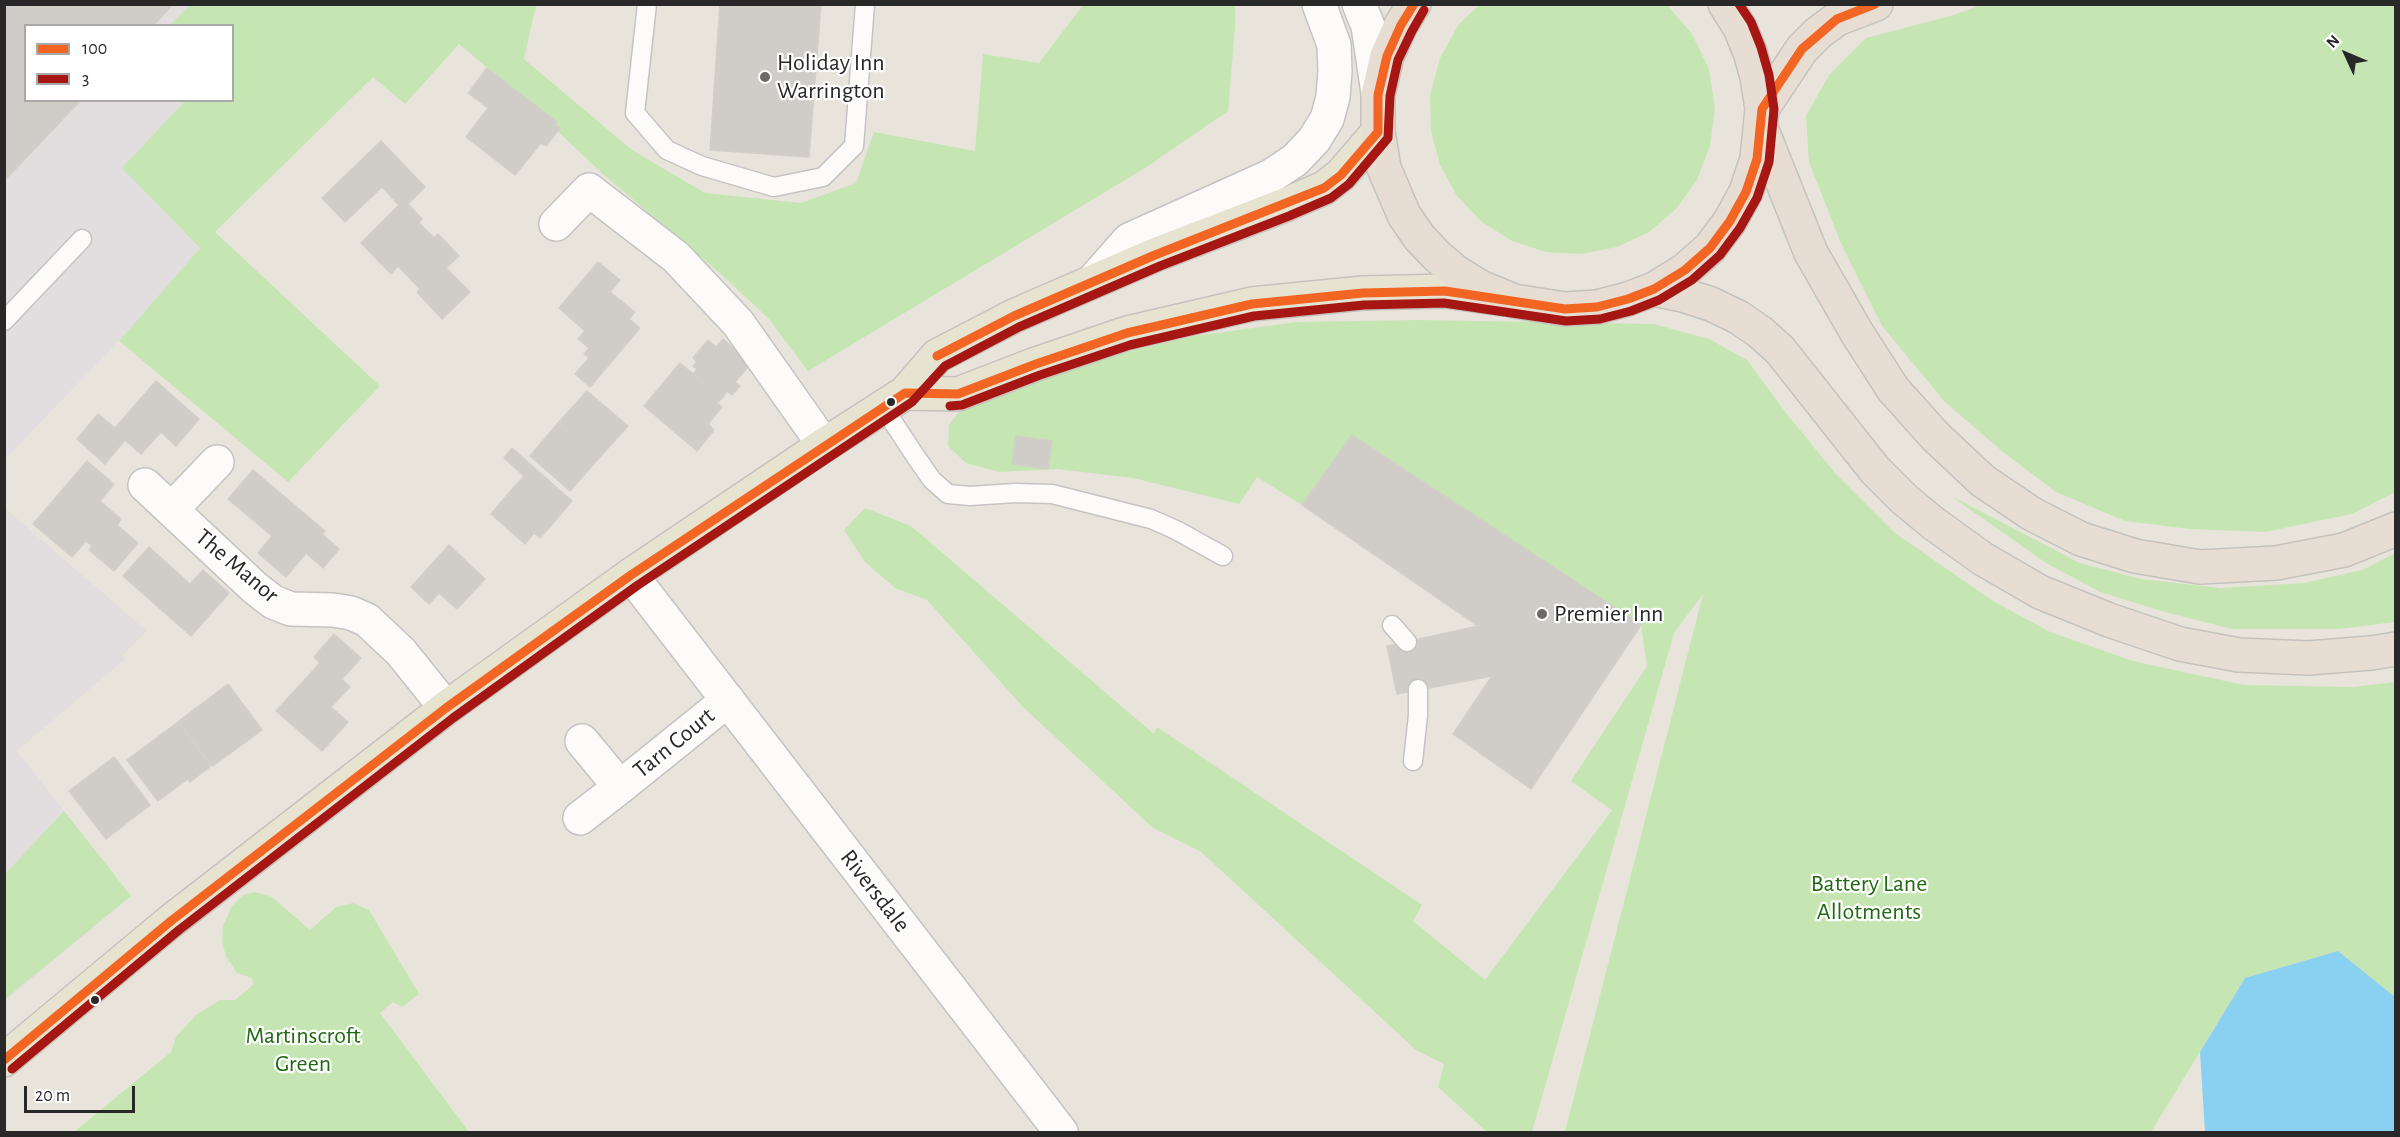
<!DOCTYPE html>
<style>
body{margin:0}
#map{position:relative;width:2400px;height:1137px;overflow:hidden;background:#e8e4dc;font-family:"Alegreya Sans",sans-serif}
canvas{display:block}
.frame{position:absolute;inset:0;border:6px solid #282828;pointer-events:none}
.legend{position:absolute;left:24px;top:24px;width:210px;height:78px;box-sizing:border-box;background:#fff;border:2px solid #a9a9a9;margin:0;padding:8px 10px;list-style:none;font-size:18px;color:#282828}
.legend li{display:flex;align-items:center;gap:12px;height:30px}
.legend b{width:30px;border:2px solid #a9a9a9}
.north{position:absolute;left:2316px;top:24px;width:60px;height:60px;-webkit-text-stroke:4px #fff;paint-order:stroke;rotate:314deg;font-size:16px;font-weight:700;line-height:24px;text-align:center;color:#282828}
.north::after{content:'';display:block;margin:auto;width:21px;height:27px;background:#282828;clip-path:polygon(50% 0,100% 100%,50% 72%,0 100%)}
.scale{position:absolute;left:24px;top:1086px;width:111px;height:27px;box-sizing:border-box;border:3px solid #282828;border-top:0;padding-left:8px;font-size:18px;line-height:21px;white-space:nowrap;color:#282828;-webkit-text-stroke:4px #fff;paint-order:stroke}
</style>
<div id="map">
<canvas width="2400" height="1137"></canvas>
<div class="frame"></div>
<ul class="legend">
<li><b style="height:8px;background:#f26522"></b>100</li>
<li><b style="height:8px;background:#a61612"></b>3</li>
</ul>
<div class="north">N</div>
<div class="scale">20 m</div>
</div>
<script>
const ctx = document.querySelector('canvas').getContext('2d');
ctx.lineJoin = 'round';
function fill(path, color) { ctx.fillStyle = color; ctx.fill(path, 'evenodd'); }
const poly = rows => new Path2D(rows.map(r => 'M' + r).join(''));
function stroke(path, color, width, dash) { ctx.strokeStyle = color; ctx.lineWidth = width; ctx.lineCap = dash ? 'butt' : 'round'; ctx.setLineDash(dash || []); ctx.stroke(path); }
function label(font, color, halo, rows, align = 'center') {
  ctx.font = font + ' "Alegreya Sans",sans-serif'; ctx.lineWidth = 4.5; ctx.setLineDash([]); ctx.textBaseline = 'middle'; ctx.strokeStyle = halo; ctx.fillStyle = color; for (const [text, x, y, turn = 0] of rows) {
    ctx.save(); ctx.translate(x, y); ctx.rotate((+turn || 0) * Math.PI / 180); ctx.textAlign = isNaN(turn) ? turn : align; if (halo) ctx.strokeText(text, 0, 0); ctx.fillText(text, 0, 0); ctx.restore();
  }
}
fill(poly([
 [5,5,487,5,405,104,373,77,214,232,119,341,5,459],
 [26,26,232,26,232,100,26,100],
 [5,508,147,631,123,655,125,659,17,751,131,896,5,1001]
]), '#e2dee0');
fill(poly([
 [190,5,536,5,524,59,632,150,705,193,801,203,856,183,874,132,975,151,983,54,1039,63,1083,5,1235,5,1235,27,1228,111,1145,168,808,371,768,318,723,276,603,174,510,87,459,44,405,104,373,77,215,232,380,386,288,482,119,341,200,248,122,168,185,101,232,100,232,26,170,25],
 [1479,5,1667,5,1692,34,1709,69,1715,108,1710,146,1697,180,1676,209,1649,232,1617,247,1581,254,1546,252,1512,241,1482,222,1457,196,1440,165,1431,131,1430,96,1440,58,1459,24],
 [1981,5,2395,5,2395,492,2352,514,2265,532,2190,529,2125,521,2056,492,2003,452,1945,402,1882,326,1842,246,1809,162,1806,116,1829,75,1866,38,1954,15],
 [1419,320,1654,324,1709,339,1747,360,1786,413,1835,473,1895,533,1993,601,2050,632,2133,661,2244,685,2353,687,2395,682,2395,997,2338,951,2245,978,2151,1132,1565,1132,1703,594,1674,633,1532,1132,1487,1132,1438,1087,1444,1064,1416,1050,1200,851,1153,828,1023,707,927,600,895,588,865,562,844,530,865,508,911,526,1154,734,1157,727,1422,905,1413,921,1485,980,1612,810,1571,781,1647,666,1641,625,1352,435,1302,505,1257,477,1239,504,1133,478,1057,469,999,472,966,463,948,446,949,425,958,413,986,397,1083,362,1194,336,1297,322],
 [1951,496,2080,563,2141,579,2220,588,2304,583,2362,570,2395,553,2395,622,2339,629,2232,629,2165,612,2100,592,2046,563],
 [64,811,131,896,5,999,5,874],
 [255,892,272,897,310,930,336,907,353,903,369,910,419,994,402,1007,393,1002,380,1013,469,1132,74,1132,171,1052,176,1037,196,1015,220,1000,235,1000,253,985,252,978,237,973,226,956,222,942,223,926,232,906,243,895]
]), '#c5e6b2');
fill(poly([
 [2338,951,2395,997,2395,1132,2205,1132,2200,1052,2245,978]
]), '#8ad0f0');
const building = poly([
 [4,4,173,4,153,26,26,26,26,100,81,100,4,181,4,4],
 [720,4,821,4,809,157,710,150,720,4],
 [487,68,557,122,555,124,560,128,546,146,541,143,515,175,466,137,488,108,468,93,487,68],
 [381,141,425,187,408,204,422,219,419,223,434,238,438,234,459,256,446,268,470,292,442,319,417,292,420,289,398,266,391,274,361,243,399,205,382,187,345,222,322,198,381,141],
 [598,262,620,280,610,292,635,312,629,319,640,328,590,387,575,374,589,358,584,354,589,348,578,339,585,331,559,308,598,262],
 [723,339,751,363,735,382,740,386,732,395,727,391,722,398,693,374,697,369,693,366,697,362,693,358,708,340,716,347,723,339],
 [680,363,722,398,717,403,722,407,708,424,714,430,697,451,644,406,680,363],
 [156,381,199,419,176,446,161,432,141,454,125,440,105,464,77,439,98,414,115,428,156,381],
 [587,391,628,426,599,458,558,423,587,391],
 [558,423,599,458,570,491,530,456,558,423],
 [1352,435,1641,625,1531,789,1453,734,1492,676,1397,694,1387,646,1478,626,1302,505,1352,435],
 [1016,436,1052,441,1048,469,1012,464,1016,436],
 [512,448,572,501,548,529,508,494,524,476,504,458,512,448],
 [87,461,114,484,100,501,121,519,117,525,138,543,114,571,89,550,92,546,86,541,72,557,33,524,87,461],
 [253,470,325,531,322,534,339,549,323,568,306,553,286,577,258,553,272,536,228,499,253,470],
 [508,494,548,529,540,538,534,533,525,544,491,514,508,494],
 [449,545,485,579,457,609,439,593,429,604,411,587,449,545],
 [149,547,190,584,203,570,229,593,191,636,123,576,149,547],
 [334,634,361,658,342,679,350,687,331,707,348,722,322,751,276,711,320,663,314,657,334,634],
 [228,684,262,730,213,766,179,721,228,684],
 [178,722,211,766,190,782,188,779,158,801,127,760,178,722],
 [114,757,150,805,106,839,69,791,114,757]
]);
fill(building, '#d0cdc8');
stroke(building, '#d2cfc9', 1.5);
const lane = poly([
 [647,4,635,113,667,150,702,166,774,187,823,177,854,146,865,4],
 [4,321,82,239],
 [883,407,916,457,932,480,948,494,970,496,1015,493,1052,494,1151,519,1176,530,1223,556],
 [1392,625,1407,642],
 [1413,761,1418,715,1418,689]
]);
const street = poly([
 [556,224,589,190,676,257,738,323,824,445],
 [145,485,255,588,273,602,291,609,333,610,351,613,367,620,401,652,446,708],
 [172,509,217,462],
 [631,575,1061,1132],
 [620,787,728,700],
 [580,818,620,787,582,741]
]);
const secondary = poly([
 [1359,4,1368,26,1378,93],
 [1092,282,1129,240,1271,176,1295,160,1314,140,1327,119,1333,97,1335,71,1334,45,1319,4]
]);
const primary = poly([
 [905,393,958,394,1036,364,1127,333,1252,304,1363,293,1445,291,1503,299],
 [4,1060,171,921,446,708,631,575,824,445,905,393,937,356,1014,316,1053,299,1155,255,1285,205,1324,188,1341,175,1378,132]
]);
const highway = poly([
 [1414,4,1401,25,1387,56,1378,95,1378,132,1384,168,1404,215,1419,237,1438,257,1456,272,1480,287,1514,301,1565,309,1597,307,1628,299,1654,289,1685,270,1710,248,1730,221,1746,192,1757,159,1762,109,1757,77,1750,52,1740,28,1725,4],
 [1762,109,1802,49,1818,33,1837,19,1876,4],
 [1761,128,1811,253,1857,333,1893,389,1935,436,1983,481,2032,514,2081,539,2135,556,2200,567,2276,563,2344,550,2396,529],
 [1654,289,1683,295,1711,304,1738,317,1760,332,1780,350,1875,470,1904,499,1933,523,1983,559,2040,592,2109,620,2180,644,2239,655,2308,658,2371,653,2396,649]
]);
stroke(lane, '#c5c3c3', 21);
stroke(street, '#c5c3c3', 36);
stroke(secondary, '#c5c3c3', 36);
stroke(primary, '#c4c2bf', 36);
stroke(highway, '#c4c2bf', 36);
stroke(lane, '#fcfbfa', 18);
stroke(street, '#fcfbfa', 33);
stroke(secondary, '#fcfbfa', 33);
stroke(primary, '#e7e3d1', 33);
stroke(highway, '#e8ddd2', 33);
stroke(poly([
 [937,356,1014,316,1155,255,1324,188,1341,175,1378,132,1378,95,1387,56,1401,25,1414,4],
 [4,1060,171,921,446,708,631,575,905,393,958,394,1036,364,1127,333,1252,304,1363,293,1445,291,1565,309,1597,307,1628,299,1654,289,1685,270,1710,248,1730,221,1746,192,1757,159,1762,109,1802,49,1837,19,1875,4]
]), '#f26522', 9);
stroke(poly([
 [950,406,962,405,1040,375,1130,345,1254,316,1364,305,1444,303,1566,321,1600,319,1631,311,1659,300,1692,280,1720,255,1740,228,1757,198,1769,162,1774,109,1769,75,1761,47,1751,22,1739,4],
 [12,1069,179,930,453,718,638,585,912,402,945,366,1019,327,1160,266,1289,216,1331,198,1349,184,1388,138,1390,96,1398,60,1412,31,1424,10]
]), '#a61612', 9);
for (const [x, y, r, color] of [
 [765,77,6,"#6b6a67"],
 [891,402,5,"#282828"],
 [1542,614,6,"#6b6a67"],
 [95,1000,5,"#282828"]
]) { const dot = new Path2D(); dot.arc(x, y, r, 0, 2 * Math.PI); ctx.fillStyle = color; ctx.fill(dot); stroke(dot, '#fff', 2); }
label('24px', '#282828', '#fff', [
 ["Holiday Inn",777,63],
 ["Warrington",777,91],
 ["Premier Inn",1554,614]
], 'left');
label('24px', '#282828', '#fff', [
 ["The Manor",237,566,40],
 ["Tarn Court",674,743,-39],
 ["Riversdale",875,891,52]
]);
label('24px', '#206a14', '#fff', [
 ["Battery Lane",1869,884],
 ["Allotments",1869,912],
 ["Martinscroft",303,1036],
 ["Green",303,1064]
]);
</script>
